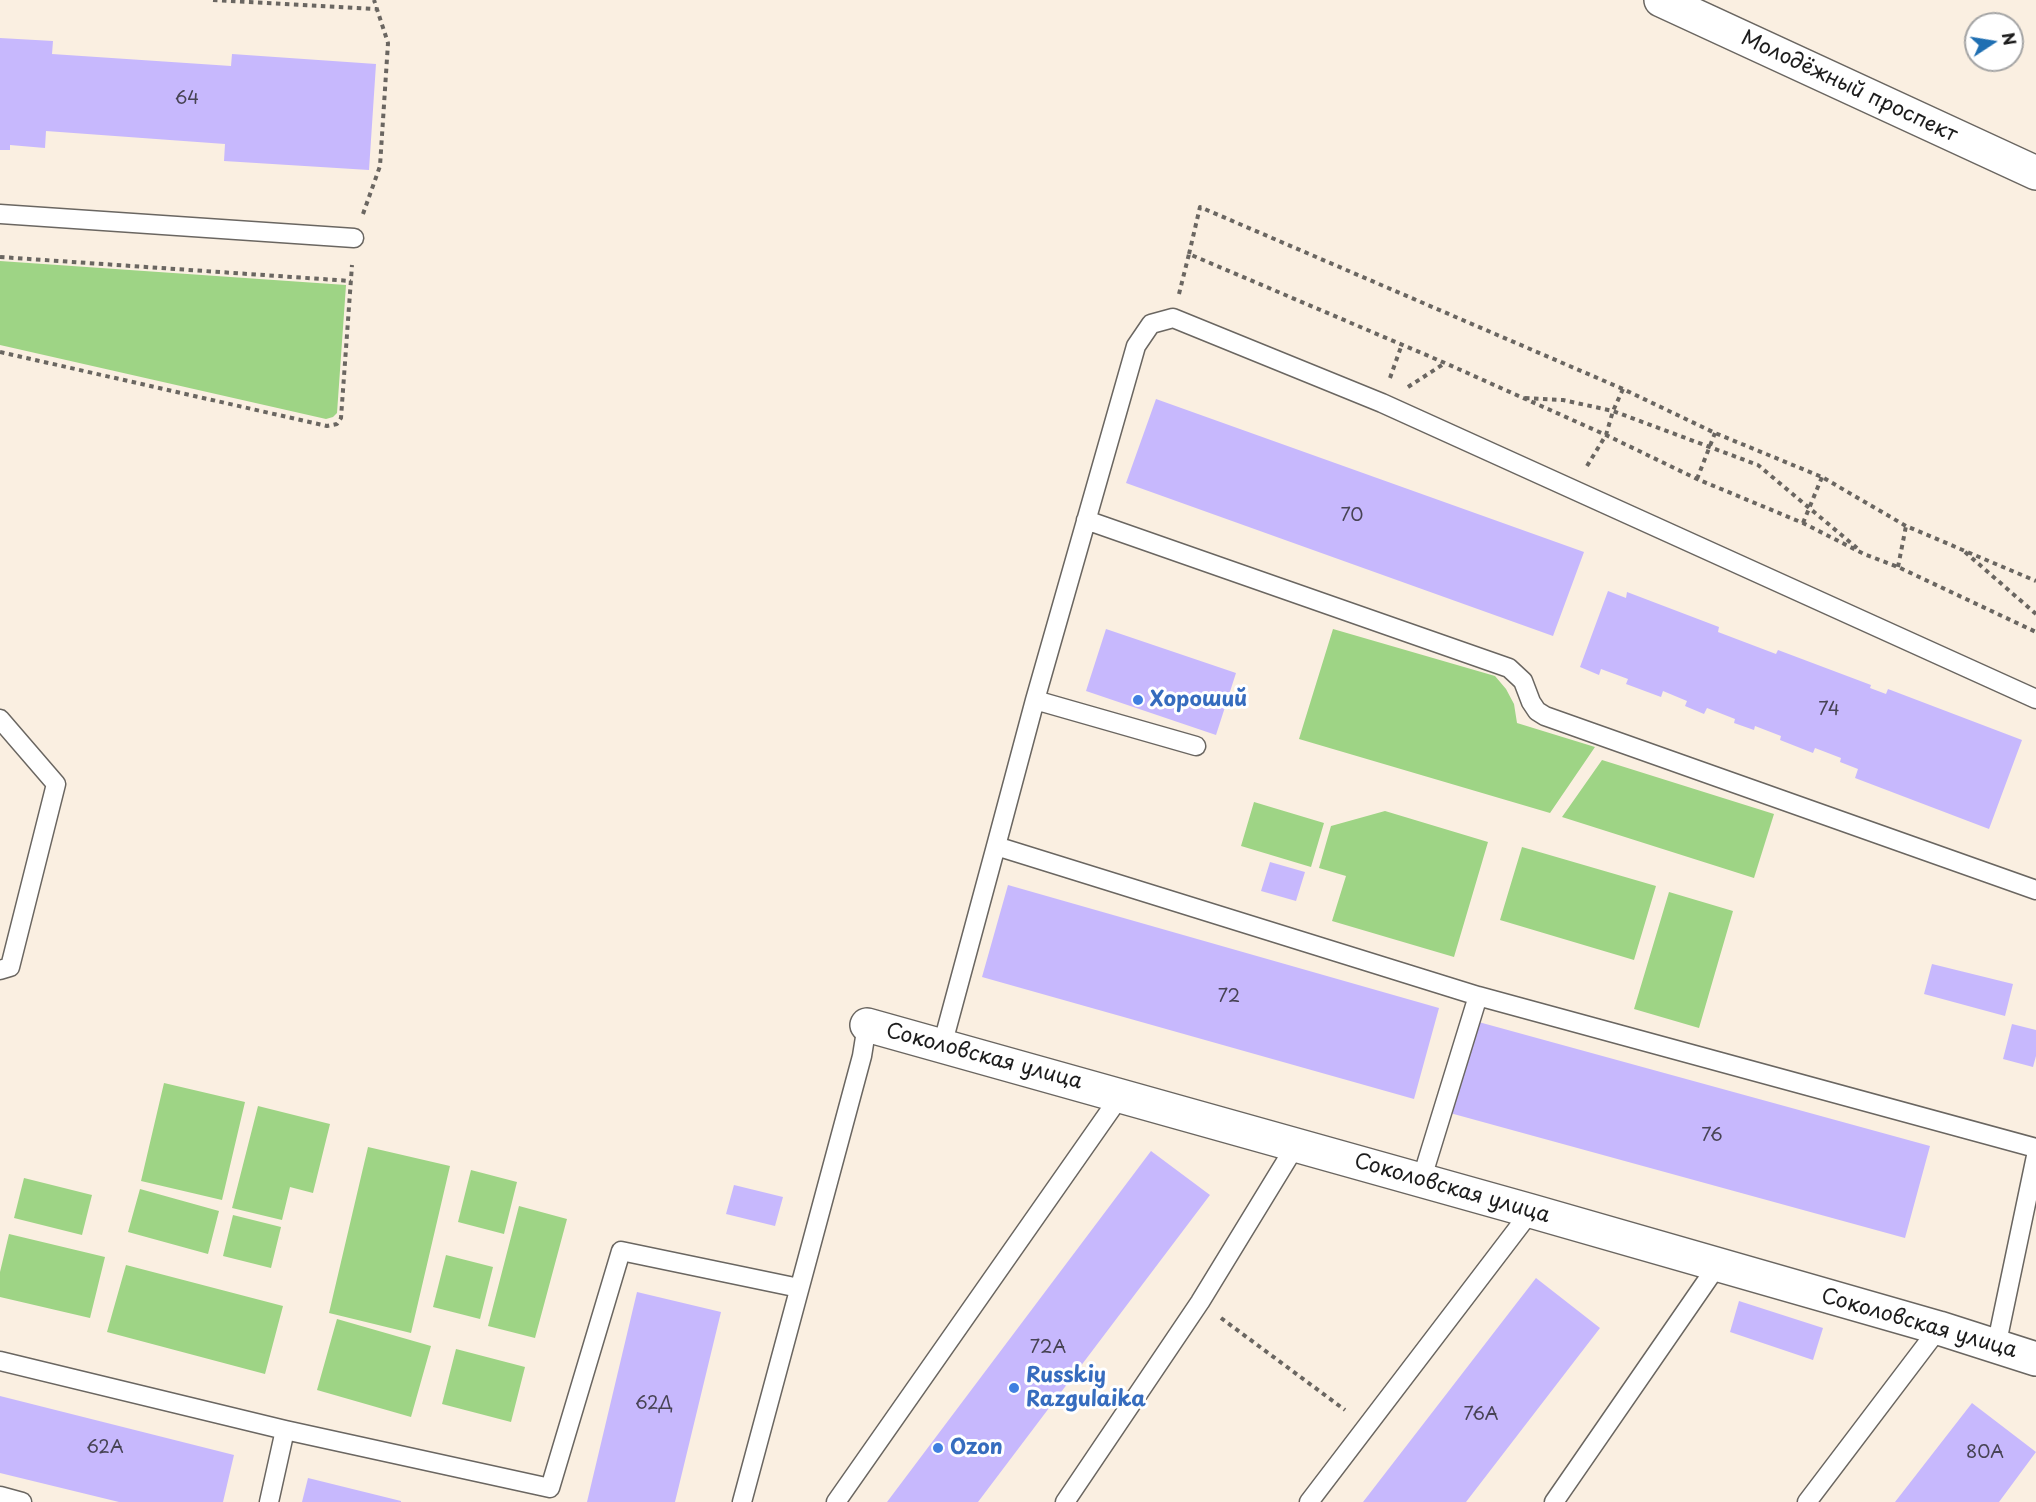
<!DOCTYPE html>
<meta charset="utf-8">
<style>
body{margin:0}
#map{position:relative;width:2036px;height:1502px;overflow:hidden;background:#faefe1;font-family:"Playpen Sans",sans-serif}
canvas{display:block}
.north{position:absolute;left:1964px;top:12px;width:60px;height:60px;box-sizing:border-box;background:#fff;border:2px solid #a4a4a4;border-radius:50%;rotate:78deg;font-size:16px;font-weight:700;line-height:24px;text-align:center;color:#1c1c1c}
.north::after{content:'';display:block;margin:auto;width:21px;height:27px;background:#1f6fb2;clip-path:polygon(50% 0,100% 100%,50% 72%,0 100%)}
</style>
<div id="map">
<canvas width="2036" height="1502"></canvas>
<div class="north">N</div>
</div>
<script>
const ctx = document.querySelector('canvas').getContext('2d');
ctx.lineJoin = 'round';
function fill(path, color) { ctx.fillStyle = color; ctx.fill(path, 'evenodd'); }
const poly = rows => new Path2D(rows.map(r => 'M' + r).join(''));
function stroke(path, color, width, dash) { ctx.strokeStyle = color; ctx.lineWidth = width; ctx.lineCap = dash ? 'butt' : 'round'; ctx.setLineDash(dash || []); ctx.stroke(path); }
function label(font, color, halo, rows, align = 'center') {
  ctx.font = font + ' "Playpen Sans",sans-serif'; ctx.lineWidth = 6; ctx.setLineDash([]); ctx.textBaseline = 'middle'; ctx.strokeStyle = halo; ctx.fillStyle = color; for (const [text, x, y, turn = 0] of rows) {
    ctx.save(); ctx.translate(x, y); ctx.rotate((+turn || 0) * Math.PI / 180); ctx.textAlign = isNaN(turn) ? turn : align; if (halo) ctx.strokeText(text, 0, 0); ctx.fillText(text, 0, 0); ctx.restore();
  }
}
fill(poly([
 [0,261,346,285,337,413,333,417,326,419,0,345],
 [1333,629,1495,676,1506,689,1514,704,1517,723,1595,747,1550,813,1299,739],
 [1602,760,1774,814,1754,878,1562,817],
 [1254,802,1324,823,1311,867,1241,846],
 [1385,811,1488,842,1454,957,1332,921,1346,876,1319,868,1331,826],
 [1522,847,1656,886,1634,960,1500,920],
 [1669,892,1733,911,1699,1028,1634,1009],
 [164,1083,245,1102,222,1200,141,1181],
 [258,1106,330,1124,313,1193,290,1187,282,1220,232,1208],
 [368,1147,450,1166,411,1333,329,1313],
 [471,1170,517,1182,504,1234,458,1222],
 [24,1178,92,1195,82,1235,14,1218],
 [140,1189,219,1211,208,1254,128,1232],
 [519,1206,567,1219,535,1338,488,1326],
 [233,1215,281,1227,271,1268,223,1256],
 [9,1234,105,1257,90,1318,0,1297,0,1272],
 [446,1255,493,1267,480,1319,433,1307],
 [126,1265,283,1306,265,1374,107,1332],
 [337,1319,431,1346,411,1417,317,1390],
 [456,1349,525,1367,511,1422,442,1404]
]), '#9ed485');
fill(poly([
 [0,38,53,41,52,54,231,66,232,54,376,64,369,170,224,161,225,144,46,131,45,148,10,145,10,150,0,150],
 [1156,399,1584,552,1553,636,1126,483],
 [1608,591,1626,598,1627,592,1719,627,1718,632,1776,654,1778,650,1871,685,1870,688,1886,694,1888,689,2022,740,1989,829,1855,778,1858,769,1840,762,1841,758,1815,748,1813,753,1780,740,1781,736,1755,726,1754,730,1734,723,1735,719,1707,708,1704,714,1685,706,1687,701,1663,691,1661,697,1626,684,1628,679,1601,669,1599,675,1580,667],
 [1106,629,1236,673,1216,735,1086,691],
 [1270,862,1305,872,1296,901,1261,891],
 [1008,885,1439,1008,1414,1099,982,977],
 [1932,964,2013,984,2005,1016,1924,994],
 [1475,1021,1930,1146,1905,1238,1450,1113],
 [2012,1024,2036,1030,2036,1056,2033,1067,2003,1059],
 [1151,1151,1210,1195,978,1502,887,1502],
 [734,1185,783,1197,775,1226,726,1214],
 [1536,1278,1600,1328,1466,1502,1363,1502],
 [637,1292,721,1312,675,1502,587,1502],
 [1739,1301,1823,1328,1813,1360,1730,1332],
 [0,1396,234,1455,223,1502,119,1502,0,1473],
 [1972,1403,2036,1452,1999,1502,1895,1502],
 [308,1478,401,1501,401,1502,302,1502]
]), '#c7b8fd');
const service = poly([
 [0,214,354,238],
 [1086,520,1509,668,1523,681,1531,702,1537,711,1545,716,2036,890],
 [1035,700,1196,746],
 [0,719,56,784,10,967,0,970],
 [996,846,1035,700,1136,346,1151,324,1173,318,1382,403,2036,699],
 [942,1046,996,846,1478,996,2036,1148],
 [1421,1181,1478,996],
 [1996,1347,2036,1156],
 [0,1361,285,1430,550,1488,621,1251,799,1288],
 [0,1496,22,1502],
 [269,1502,285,1430],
 [742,1502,862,1056,867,1025],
 [836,1502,1121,1095],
 [1065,1502,1200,1302,1296,1145],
 [1309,1502,1531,1211],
 [1554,1502,1717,1266],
 [1807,1502,1939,1328]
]);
const minor = poly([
 [1661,0,2036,173],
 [867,1025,1531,1211,1939,1328,2036,1359]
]);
stroke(service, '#6a6661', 21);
stroke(minor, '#6a6661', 36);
stroke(poly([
 [213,0,377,9],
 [363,214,380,166,388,43,374,0],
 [1189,254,1200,207,1623,389,1715,433,1822,477,1906,526,2036,581],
 [0,257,351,281],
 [1179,294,1189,254,1445,363,1606,435,1697,479,1803,523,1864,554,1898,567,2036,632],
 [0,352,327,426,337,424,341,418,352,265],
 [1390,378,1402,344],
 [1408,387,1445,363],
 [1525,398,1563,400,1613,411,1758,465,1857,548],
 [1587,466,1606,435,1613,411,1623,389],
 [1697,479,1715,433],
 [1803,523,1822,477],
 [1965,552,2036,614],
 [1898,567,1906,526],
 [1221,1318,1345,1410]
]), '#6a6661', 4, [4.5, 4.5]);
stroke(service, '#fff', 18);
stroke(minor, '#fff', 33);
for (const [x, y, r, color] of [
 [1138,700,6,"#3f7fe0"],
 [1014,1388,6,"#3f7fe0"],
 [938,1448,6,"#3f7fe0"]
]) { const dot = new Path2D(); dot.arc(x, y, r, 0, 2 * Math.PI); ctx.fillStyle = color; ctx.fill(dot); stroke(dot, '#fff', 2); }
label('18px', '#474354', null, [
 ["64",187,99],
 ["70",1352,516],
 ["74",1829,710],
 ["72",1229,997],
 ["76",1712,1136],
 ["72А",1048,1348],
 ["62Д",654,1404],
 ["76А",1481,1415],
 ["62А",105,1448],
 ["80А",1985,1453]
]);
label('21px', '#1c1c1c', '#fff', [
 ["Молодёжный проспект",1849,87,25],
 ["Соколовская улица",984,1057,15],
 ["Соколовская улица",1452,1189,16],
 ["Соколовская улица",1919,1324,16]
]);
label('bold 21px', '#366cbe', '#fff', [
 ["Хороший",1150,700],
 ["Russkiy",1026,1376],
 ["Razgulaika",1026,1400],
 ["Ozon",950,1448]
], 'left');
</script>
